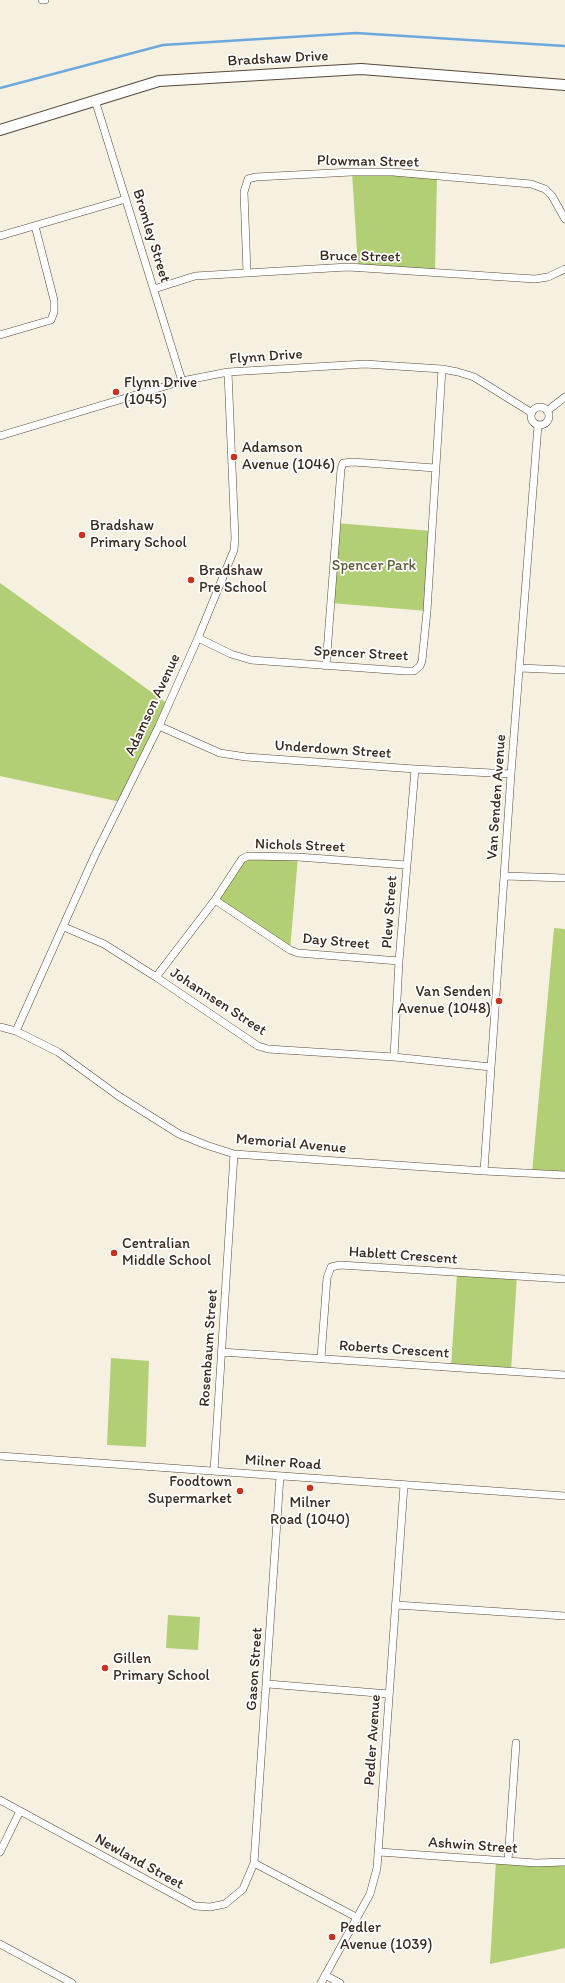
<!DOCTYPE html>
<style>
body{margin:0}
canvas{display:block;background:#f5f0e0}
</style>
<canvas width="565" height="1983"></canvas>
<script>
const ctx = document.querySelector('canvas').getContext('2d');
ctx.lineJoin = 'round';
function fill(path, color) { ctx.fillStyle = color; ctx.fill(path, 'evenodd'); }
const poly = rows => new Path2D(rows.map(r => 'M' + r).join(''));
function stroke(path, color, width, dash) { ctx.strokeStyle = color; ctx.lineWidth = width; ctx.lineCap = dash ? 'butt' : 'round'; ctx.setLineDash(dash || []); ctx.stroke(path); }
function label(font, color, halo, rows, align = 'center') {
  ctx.font = font + ' Itim,sans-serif'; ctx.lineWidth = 3.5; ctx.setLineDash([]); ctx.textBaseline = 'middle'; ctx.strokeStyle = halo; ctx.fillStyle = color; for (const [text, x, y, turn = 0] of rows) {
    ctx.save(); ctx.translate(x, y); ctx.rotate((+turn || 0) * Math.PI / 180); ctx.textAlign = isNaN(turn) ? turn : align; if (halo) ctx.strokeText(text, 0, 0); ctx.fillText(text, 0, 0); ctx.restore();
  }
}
fill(poly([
 [352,172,437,177,435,273,358,267],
 [336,523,431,531,427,611,331,603],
 [0,583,168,704,121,802,0,776],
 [298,857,290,950,215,900,242,859],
 [554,928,565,929,565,1175,532,1173],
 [457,1274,517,1275,511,1371,451,1367],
 [111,1358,149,1361,146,1447,107,1445],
 [168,1615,200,1617,198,1650,166,1648],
 [496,1860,565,1862,565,1948,490,1964]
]), '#b3cf75');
stroke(poly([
 [0,88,163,45,356,33,565,46]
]), '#6ba8dd', 2.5);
const street = poly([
 [42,0,45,0],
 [95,100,182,381],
 [0,236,126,199],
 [247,273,244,192,248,179,256,177,352,172,393,172,531,184,545,189,552,196,565,219],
 [154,289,195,276,348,267,535,279,548,277,565,269],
 [0,335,51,320,54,312,54,300,35,226],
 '531 416a9 9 0 1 1 18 0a9 9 0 1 1-18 0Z',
 [547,411,565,397],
 [0,436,182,381,228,372,365,364,442,369,458,372,474,377,532,413],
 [198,638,231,654,251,660,405,671,414,671,420,666,422,661,427,611,442,369],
 [326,666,341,469,343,463,353,462,435,468],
 [520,668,565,670],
 [159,726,220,753,246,757,415,769,511,774],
 [505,876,565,878],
 [215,900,290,950,298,953,399,961],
 [64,927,104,944,156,977,258,1046,268,1049,394,1057,491,1067],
 [156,977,215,900,242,859,248,856,298,857,406,865],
 [0,1027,16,1031,58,1052,117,1095,179,1134,206,1145,234,1154,484,1171,565,1175],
 [16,1031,95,855,159,726,198,638,234,550,235,538,228,372],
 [394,1057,399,961,415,769],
 [484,1171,511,774,538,425],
 [221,1352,565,1375],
 [321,1358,327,1278,331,1267,340,1265,565,1279],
 [0,1456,565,1496],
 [214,1471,234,1154],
 [396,1605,565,1616],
 [268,1684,389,1694],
 [0,1800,195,1906,210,1907,225,1904,243,1889,254,1863,280,1476],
 [0,1852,20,1811],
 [379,1852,536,1863,565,1862],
 [508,1861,516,1743],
 [254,1863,356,1917],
 [0,1944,72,1983],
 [325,1975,340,1983],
 [321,1983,370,1894,377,1868,404,1485]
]);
const secondary = poly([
 [0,130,159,81,361,69,565,85]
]);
stroke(street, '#57483b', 8);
stroke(secondary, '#57483b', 12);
stroke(street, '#fff', 7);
stroke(secondary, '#fff', 10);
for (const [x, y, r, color] of [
 [116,392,4,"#c8321e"],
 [234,457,4,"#c8321e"],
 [82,535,4,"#c8321e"],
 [191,580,4,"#c8321e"],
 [499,1001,4,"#c8321e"],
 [114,1253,4,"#c8321e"],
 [310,1488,4,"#c8321e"],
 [240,1491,4,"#c8321e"],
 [105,1668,4,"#c8321e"],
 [332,1937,4,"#c8321e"]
]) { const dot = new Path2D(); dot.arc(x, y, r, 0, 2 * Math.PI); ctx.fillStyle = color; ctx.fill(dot); stroke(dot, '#fff', 1.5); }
label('15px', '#3b2a1e', '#fff', [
 ["Bradshaw Drive",278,59,-3],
 ["Plowman Street",368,162,1],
 ["Bromley Street",151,236,73],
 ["Bruce Street",360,257,1],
 ["Flynn Drive",266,357,-4],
 ["Spencer Street",361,654,3],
 ["Adamson Avenue",153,705,-65],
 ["Underdown Street",333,750,4],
 ["Van Senden Avenue",497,797,-86],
 ["Nichols Street",300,846,2],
 ["Plew Street",390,912,-86],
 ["Day Street",336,942,5],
 ["Johannsen Street",218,1002,33],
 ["Memorial Avenue",291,1144,5],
 ["Hablett Crescent",403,1256,4],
 ["Rosenbaum Street",209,1348,-86],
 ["Roberts Crescent",394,1350,4],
 ["Milner Road",283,1463,4],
 ["Gason Street",255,1669,-86],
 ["Pedler Avenue",373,1740,-86],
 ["Ashwin Street",473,1846,4],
 ["Newland Street",139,1862,29]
]);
label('15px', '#3b2a1e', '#fff', [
 ["Flynn Drive",124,383],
 ["(1045)",124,400],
 ["Adamson",242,448],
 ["Avenue (1046)",242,465],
 ["Bradshaw",90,526],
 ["Primary School",90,543],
 ["Bradshaw",199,571],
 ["Pre School",199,588],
 ["Van Senden",491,992,"right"],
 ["Avenue (1048)",491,1009,"right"],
 ["Centralian",122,1244],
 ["Middle School",122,1261],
 ["Foodtown",232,1482,"right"],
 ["Supermarket",232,1499,"right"],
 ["Milner",310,1503,"center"],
 ["Road (1040)",310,1520,"center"],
 ["Gillen",113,1659],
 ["Primary School",113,1676],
 ["Pedler",340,1928],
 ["Avenue (1039)",340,1945]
], 'left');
label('15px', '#5f5c38', '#fff', [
 ["Spencer Park",374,566]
]);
</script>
